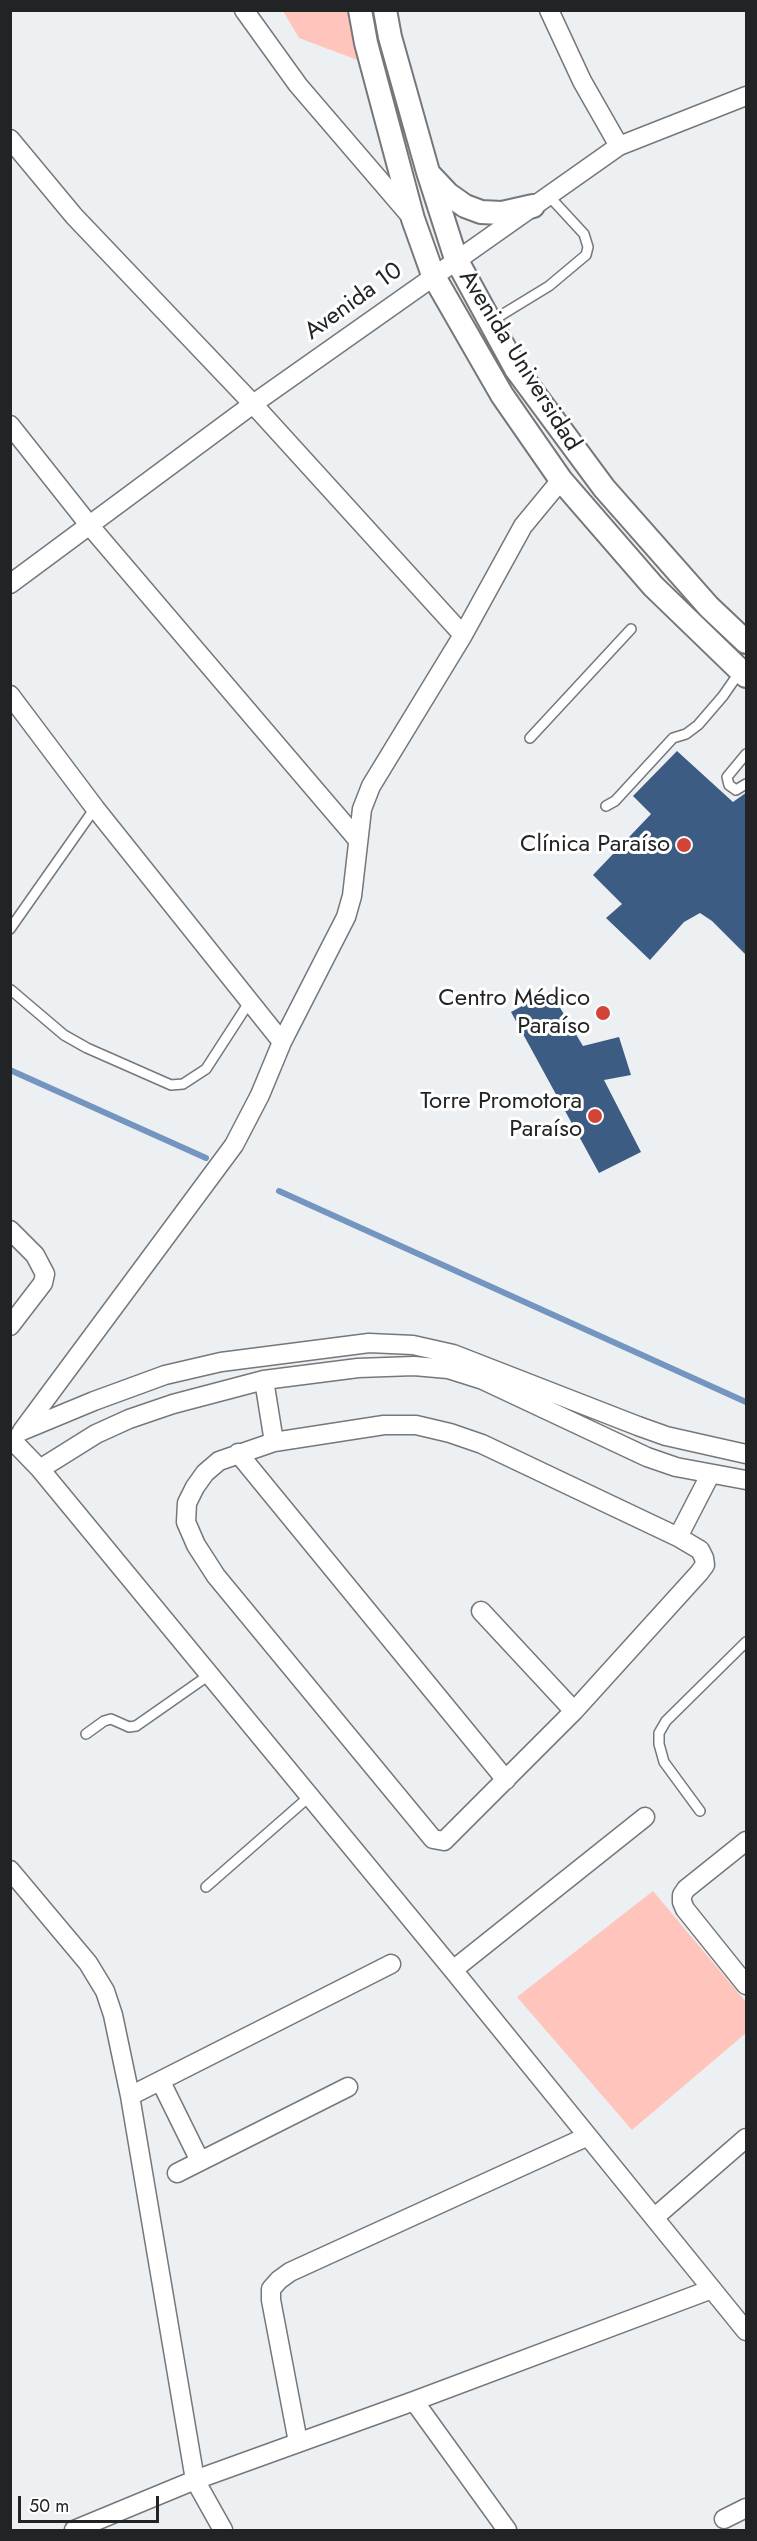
<!DOCTYPE html>
<meta charset="utf-8">
<style>
body{margin:0}
#map{position:relative;width:757px;height:2541px;overflow:hidden;background:#edf0f3;font-family:Jost,sans-serif}
canvas{display:block}
.frame{position:absolute;inset:0;border:12px solid #222324;pointer-events:none}
.scale{position:absolute;left:18px;top:2496px;width:141px;height:27px;box-sizing:border-box;border:3px solid #222324;border-top:0;padding-left:8px;font-size:18px;line-height:21px;white-space:nowrap;color:#222324;-webkit-text-stroke:4px #fff;paint-order:stroke}
</style>
<div id="map">
<canvas width="757" height="2541"></canvas>
<div class="frame"></div>
<div class="scale">50 m</div>
</div>
<script>
const ctx = document.querySelector('canvas').getContext('2d');
ctx.lineJoin = 'round';
function fill(path, color) { ctx.fillStyle = color; ctx.fill(path, 'evenodd'); }
const poly = rows => new Path2D(rows.map(r => 'M' + r).join(''));
function stroke(path, color, width, dash) { ctx.strokeStyle = color; ctx.lineWidth = width; ctx.lineCap = dash ? 'butt' : 'round'; ctx.setLineDash(dash || []); ctx.stroke(path); }
function label(font, color, halo, rows, align = 'center') {
  ctx.font = font + ' Jost,sans-serif'; ctx.lineWidth = 6; ctx.setLineDash([]); ctx.textBaseline = 'middle'; ctx.strokeStyle = halo; ctx.fillStyle = color; for (const [text, x, y, turn = 0] of rows) {
    ctx.save(); ctx.translate(x, y); ctx.rotate((+turn || 0) * Math.PI / 180); ctx.textAlign = isNaN(turn) ? turn : align; if (halo) ctx.strokeText(text, 0, 0); ctx.fillText(text, 0, 0); ctx.restore();
  }
}
fill(poly([
 [283,11,349,11,360,61,299,38],
 [653,1891,746,2002,746,2033,632,2130,517,1997]
]), '#ffc4bb');
stroke(poly([
 [10,1070,206,1158],
 [279,1191,746,1402]
]), '#7495bf', 6);
fill(poly([
 [677,751,733,802,747,792,747,956,712,921,700,913,684,922,650,960,606,918,622,904,593,875,651,814,633,796],
 [550,991,583,1046,619,1037,631,1075,604,1080,641,1152,599,1173,511,1012]
]), '#3d5c83');
const service = poly([
 [490,322,549,286,586,255,588,247,584,234,548,195],
 [530,738,631,629],
 [746,754,727,777,729,785,736,790,746,784],
 [606,806,615,801,673,738,686,734,698,725,723,696,741,670],
 [10,929,95,808],
 [11,990,64,1035,87,1048,171,1085,183,1084,206,1069,250,1001],
 [86,1734,104,1721,111,1719,129,1727,136,1726,209,1675],
 [700,1811,664,1762,659,1744,659,1733,666,1721,746,1642],
 [206,1887,310,1796]
]);
const minor = poly([
 [244,10,298,85,413,219],
 [549,10,582,81,619,146],
 [10,139,74,216,253,404,463,635],
 [10,425,90,526,357,839],
 [10,584,253,404,619,146,746,96],
 [10,695,95,808,282,1042],
 [10,1230,35,1255,45,1274,43,1283,10,1326],
 [264,1380,274,1442],
 [384,1425,416,1425,450,1433,482,1444,678,1537,700,1550,704,1558,705,1565,699,1573,574,1711,444,1841,433,1839,216,1576,196,1545,186,1522,187,1503,195,1487,205,1473,219,1461,274,1442,384,1425],
 [24,1430,94,1401,165,1375,221,1362,369,1343,413,1345,453,1354,638,1426,666,1436,746,1454],
 [22,1431,234,1145,260,1095,282,1042,346,917,352,896,362,809,371,786,463,635,523,526,561,480],
 [10,1438,40,1469,453,1970,746,2331],
 [238,1453,506,1780],
 [40,1469,96,1434,129,1419,173,1404,264,1380,358,1368,414,1366,448,1369,483,1380,647,1457,676,1467,746,1480],
 [678,1537,710,1475],
 [481,1611,574,1711],
 [746,1841,686,1889,682,1895,682,1902,685,1909,746,1985],
 [10,1870,88,1963,105,1991,113,2015,130,2096,195,2480,223,2530],
 [453,1970,645,1817],
 [161,2082,200,2161],
 [130,2096,391,1964],
 [177,2173,348,2087],
 [655,2217,746,2138],
 [414,2401,507,2530],
 [298,2442,271,2300,271,2289,279,2280,290,2272,586,2137],
 [724,2519,746,2508],
 [74,2530,195,2480,414,2401,712,2289]
]);
const tertiary = poly([
 [360,10,366,43,413,219,433,275,502,395,561,480,653,586,746,676],
 [385,10,390,37,428,172,456,259,516,369,604,488,709,607,746,642],
 [431,176,448,194,465,206,481,212,502,213,533,206]
]);
stroke(service, '#75777a', 12);
stroke(minor, '#75777a', 21);
stroke(tertiary, '#75777a', 26);
stroke(service, '#fff', 9);
stroke(minor, '#fff', 18);
stroke(tertiary, '#fff', 22);
for (const [x, y, r, color] of [
 [684,845,8,"#d24437"],
 [603,1013,8,"#d24437"],
 [595,1116,8,"#d24437"]
]) { const dot = new Path2D(); dot.arc(x, y, r, 0, 2 * Math.PI); ctx.fillStyle = color; ctx.fill(dot); stroke(dot, '#fff', 2); }
label('24px', '#222324', '#fff', [
 ["Avenida 10",354,302,-36],
 ["Avenida Universidad",519,361,58]
]);
label('24px', '#222324', '#fff', [
 ["Clínica Paraíso",670,845],
 ["Centro Médico",590,999],
 ["Paraíso",590,1027],
 ["Torre Promotora",582,1102],
 ["Paraíso",582,1130]
], 'right');
</script>
